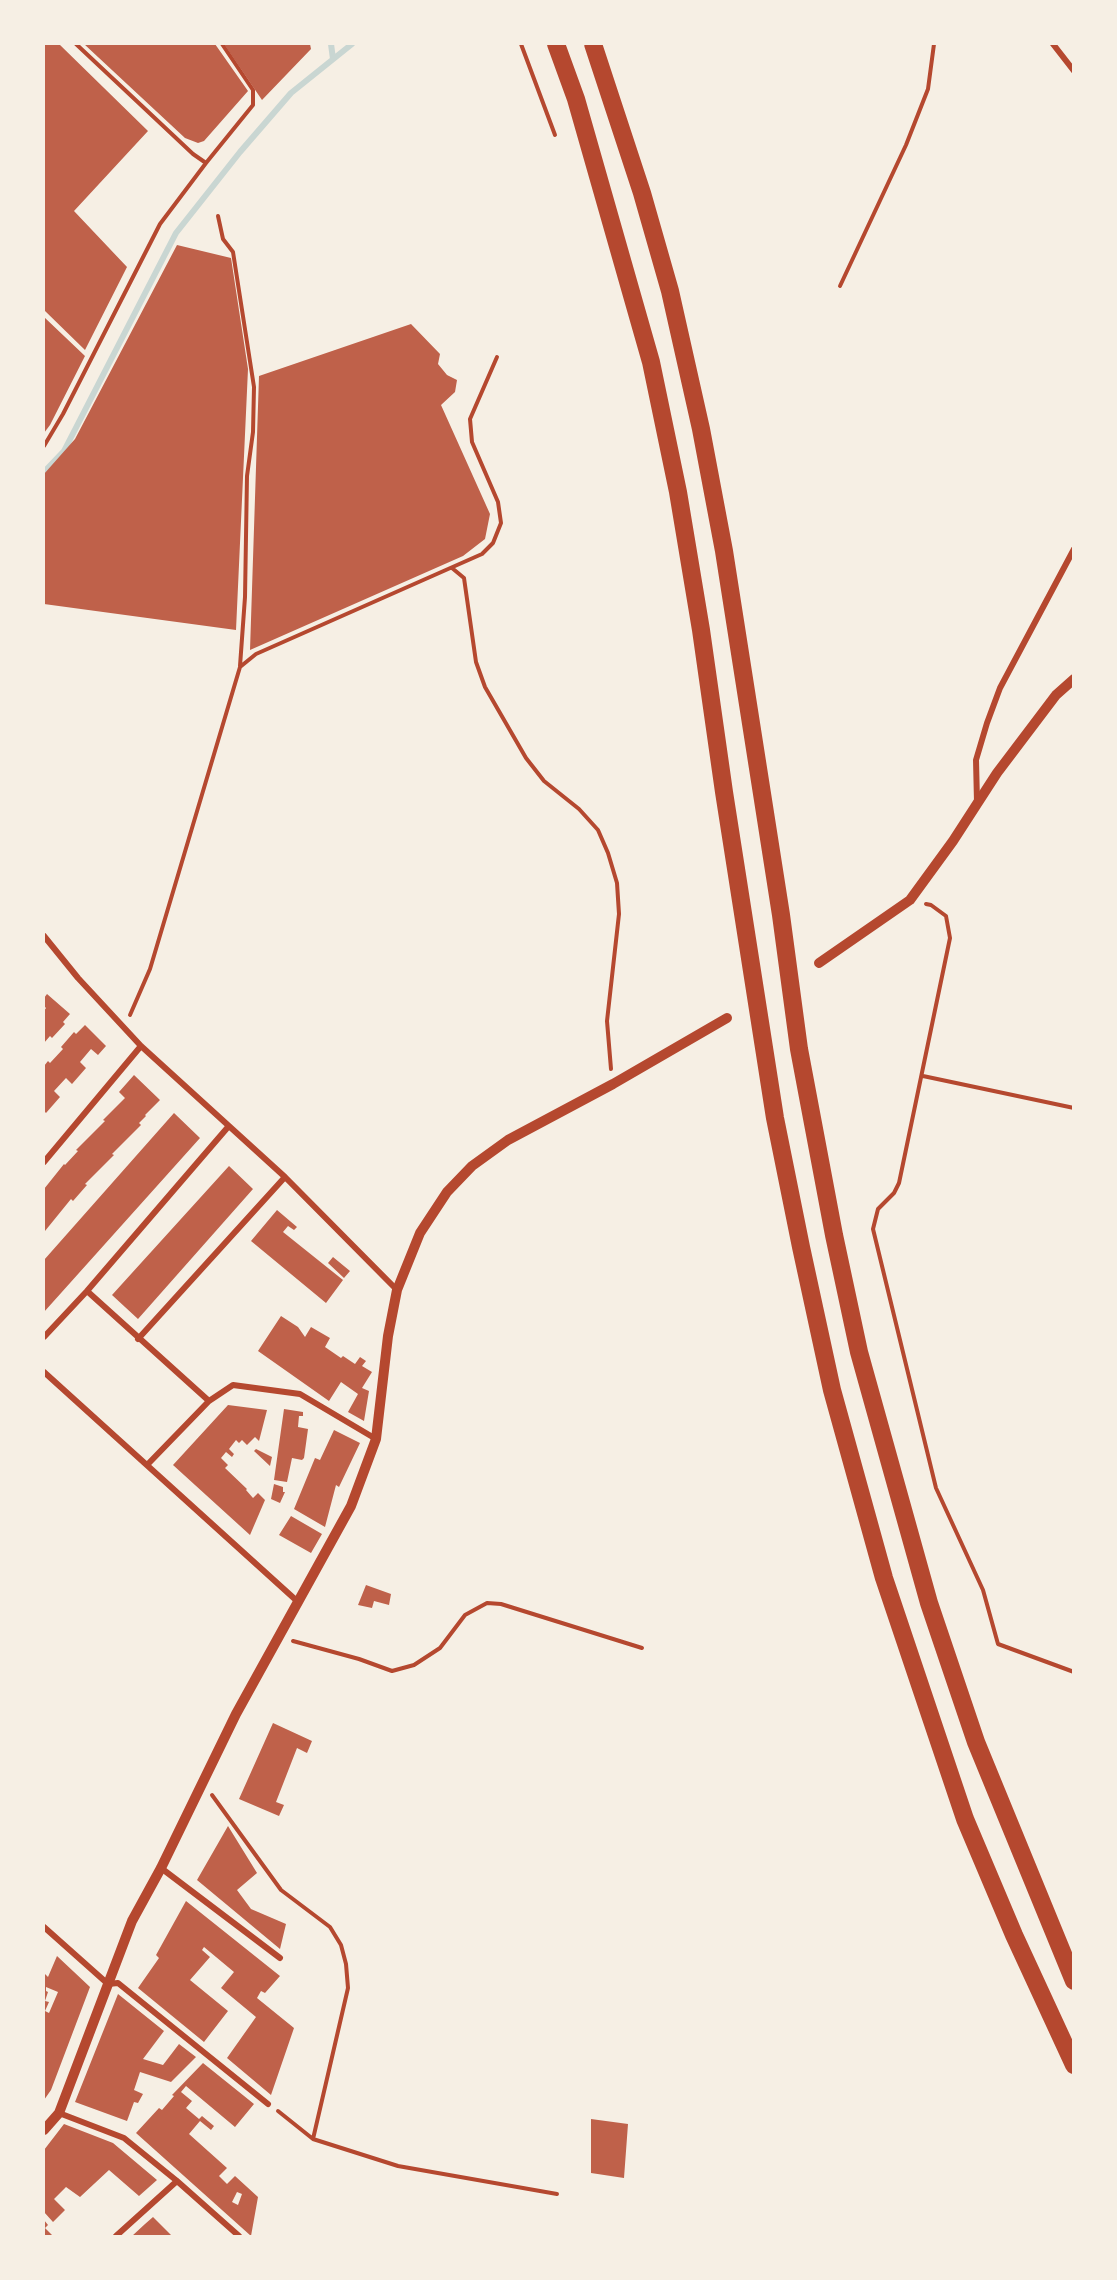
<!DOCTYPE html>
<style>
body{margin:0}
#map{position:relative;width:1117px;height:2280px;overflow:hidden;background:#f6efe4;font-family:"Work Sans",sans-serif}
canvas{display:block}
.frame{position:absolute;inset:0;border:45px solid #f6efe4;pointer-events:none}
</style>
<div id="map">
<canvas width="1117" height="2280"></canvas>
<div class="frame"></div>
</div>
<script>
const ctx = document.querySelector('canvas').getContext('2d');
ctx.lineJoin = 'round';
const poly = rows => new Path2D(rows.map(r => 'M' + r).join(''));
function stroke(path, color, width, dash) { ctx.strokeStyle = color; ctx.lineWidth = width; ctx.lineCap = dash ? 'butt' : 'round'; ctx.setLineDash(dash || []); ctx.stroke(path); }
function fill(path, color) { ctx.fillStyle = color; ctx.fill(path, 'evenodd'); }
stroke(poly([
 [331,44,333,59],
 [44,472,64,451,176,233,240,152,291,93,352,44]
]), '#c9d6d2', 6);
fill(poly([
 [44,44,59,44,148,131,74,211,127,267,85,350,44,310],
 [84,44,215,44,248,91,204,141,198,143,185,138],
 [224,44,310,44,311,49,262,100],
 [177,245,231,258,248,369,236,630,44,604,44,474,75,439],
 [44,317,85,356,50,425,44,433],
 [411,324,440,354,438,364,447,375,457,380,455,392,441,405,490,514,485,539,463,556,250,650,259,376],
 [47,994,70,1014,63,1022,65,1024,52,1038,50,1036,44,1043,44,1011,46,1008,44,1006,44,998],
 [85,1025,106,1046,98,1055,91,1049,80,1062,86,1068,72,1084,66,1078,54,1091,60,1097,46,1113,44,1111,44,1066,48,1061,50,1063,63,1049,61,1047,74,1032,76,1034],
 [134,1075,160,1100,145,1115,146,1116,139,1123,141,1125,112,1154,114,1155,85,1184,87,1185,73,1201,71,1199,45,1231,44,1229,44,1189,64,1164,65,1165,78,1151,76,1150,105,1121,103,1120,125,1098,119,1092],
 [174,1113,200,1138,44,1312,44,1260],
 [229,1166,253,1189,138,1319,112,1295],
 [277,1210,297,1227,294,1230,288,1226,283,1232,343,1280,326,1303,251,1241],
 [333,1257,350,1271,344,1278,328,1263],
 [281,1316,298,1327,305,1337,311,1327,330,1338,325,1347,341,1358,343,1356,355,1364,360,1357,366,1361,362,1366,372,1372,362,1388,369,1391,364,1421,348,1412,358,1394,341,1382,329,1401,258,1351],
 [228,1405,267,1410,259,1441,255,1437,247,1445,242,1440,239,1443,236,1440,229,1449,234,1454,232,1457,226,1452,221,1458,228,1465,225,1468,247,1489,246,1490,253,1498,258,1493,265,1500,250,1535,173,1465],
 [284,1409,303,1412,303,1416,299,1416,298,1427,308,1429,304,1458,302,1460,292,1458,287,1482,274,1480],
 [334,1430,360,1443,339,1487,336,1485,325,1527,294,1509,315,1458,320,1460],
 [256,1449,272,1457,270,1466,254,1451],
 [274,1484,283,1487,283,1492,285,1492,280,1503,271,1499],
 [291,1516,322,1534,311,1553,279,1535],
 [366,1585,391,1594,389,1605,374,1601,372,1608,358,1605],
 [273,1723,312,1741,307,1753,297,1748,276,1802,284,1805,279,1816,239,1799],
 [228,1826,257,1873,237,1890,251,1909,286,1924,280,1949,197,1880],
 [186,1901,280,1976,265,1993,261,1991,257,1998,294,2028,271,2095,227,2058,256,2017,221,1988,234,1972,204,1947,202,1950,210,1957,190,1980,228,2011,204,2042,138,1988,159,1958,156,1955],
 [57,1956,90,1987,51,2090,44,2100,44,1973,48,1977],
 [46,1987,58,1992,49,2013,45,2011,49,2002,45,2001,48,1992,46,1991],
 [118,1994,164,2031,143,2059,163,2065,179,2044,196,2057,171,2082,140,2072,134,2090,143,2094,138,2103,134,2102,127,2121,75,2102],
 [203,2063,254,2104,235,2127,186,2086,181,2092,192,2101,186,2108,199,2119,202,2116,214,2126,211,2130,200,2121,189,2134,227,2168,219,2176,227,2184,235,2176,258,2197,251,2236,136,2133,159,2108,162,2110,174,2096,172,2095],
 [237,2192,242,2194,238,2205,232,2202],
 [591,2119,628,2124,624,2178,591,2173],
 [64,2124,113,2143,157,2180,139,2196,109,2170,80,2197,66,2187,54,2199,65,2210,53,2222,44,2212,44,2150],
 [153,2217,172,2236,132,2236,145,2224],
 [44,2220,48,2225,45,2228,53,2236,44,2236]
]), '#bf614a');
stroke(poly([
 [521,44,555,135],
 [206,163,253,105,253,90,222,44],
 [218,216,223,239,233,252,254,387,253,432,247,476,245,597,240,666],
 [840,286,906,145,928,89,934,44],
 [44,446,63,414,160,224,206,163,193,154,76,44],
 [452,568,464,578,476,662,485,687,526,758,544,781,579,809,598,830,608,853,617,883,619,914,607,1021,611,1069],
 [926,904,931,905,946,916,950,938,899,1183,894,1193,878,1209,873,1229,936,1488,983,1590,998,1644,1074,1672],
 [130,1015,150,969,240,667,256,654,482,554,493,543,501,523,498,502,472,442,470,419,497,357],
 [923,1076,1074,1108],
 [293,1641,359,1659,392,1671,414,1665,440,1648,465,1615,487,1603,501,1604,642,1648],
 [212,1795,281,1890,330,1927,341,1945,346,1964,348,1988,313,2139],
 [278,2111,313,2139,398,2166,557,2194]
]), '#b5482f', 4);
stroke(poly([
 [1053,44,1074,71],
 [977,802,976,760,987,723,1000,688,1074,549],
 [44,936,78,978,141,1046,285,1177,397,1290],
 [44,1162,141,1046],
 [87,1291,209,1401],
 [44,1337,87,1291,228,1127],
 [138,1339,285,1177],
 [44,1372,297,1601],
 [148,1464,209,1401,233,1385,300,1394,376,1439],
 [161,1868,280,1958],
 [44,1927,108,1984,118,1983,268,2104],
 [59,2113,124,2138,177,2181,239,2236],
 [116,2236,177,2181]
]), '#b5482f', 6);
stroke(poly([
 [819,963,910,900,953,841,997,773,1056,695,1074,679],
 [44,2130,59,2113,132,1921,161,1868,236,1714,351,1506,376,1439,388,1336,397,1290,420,1233,447,1192,472,1166,508,1140,613,1084,727,1018]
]), '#b5482f', 10);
stroke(poly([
 [556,44,576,99,651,362,678,492,701,630,724,792,775,1118,801,1247,832,1390,884,1578,965,1819,1014,1935,1074,2065],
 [593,44,642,193,670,291,701,429,724,551,781,915,799,1049,834,1235,859,1352,929,1603,976,1742,1074,1981]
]), '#b5482f', 18);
</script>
